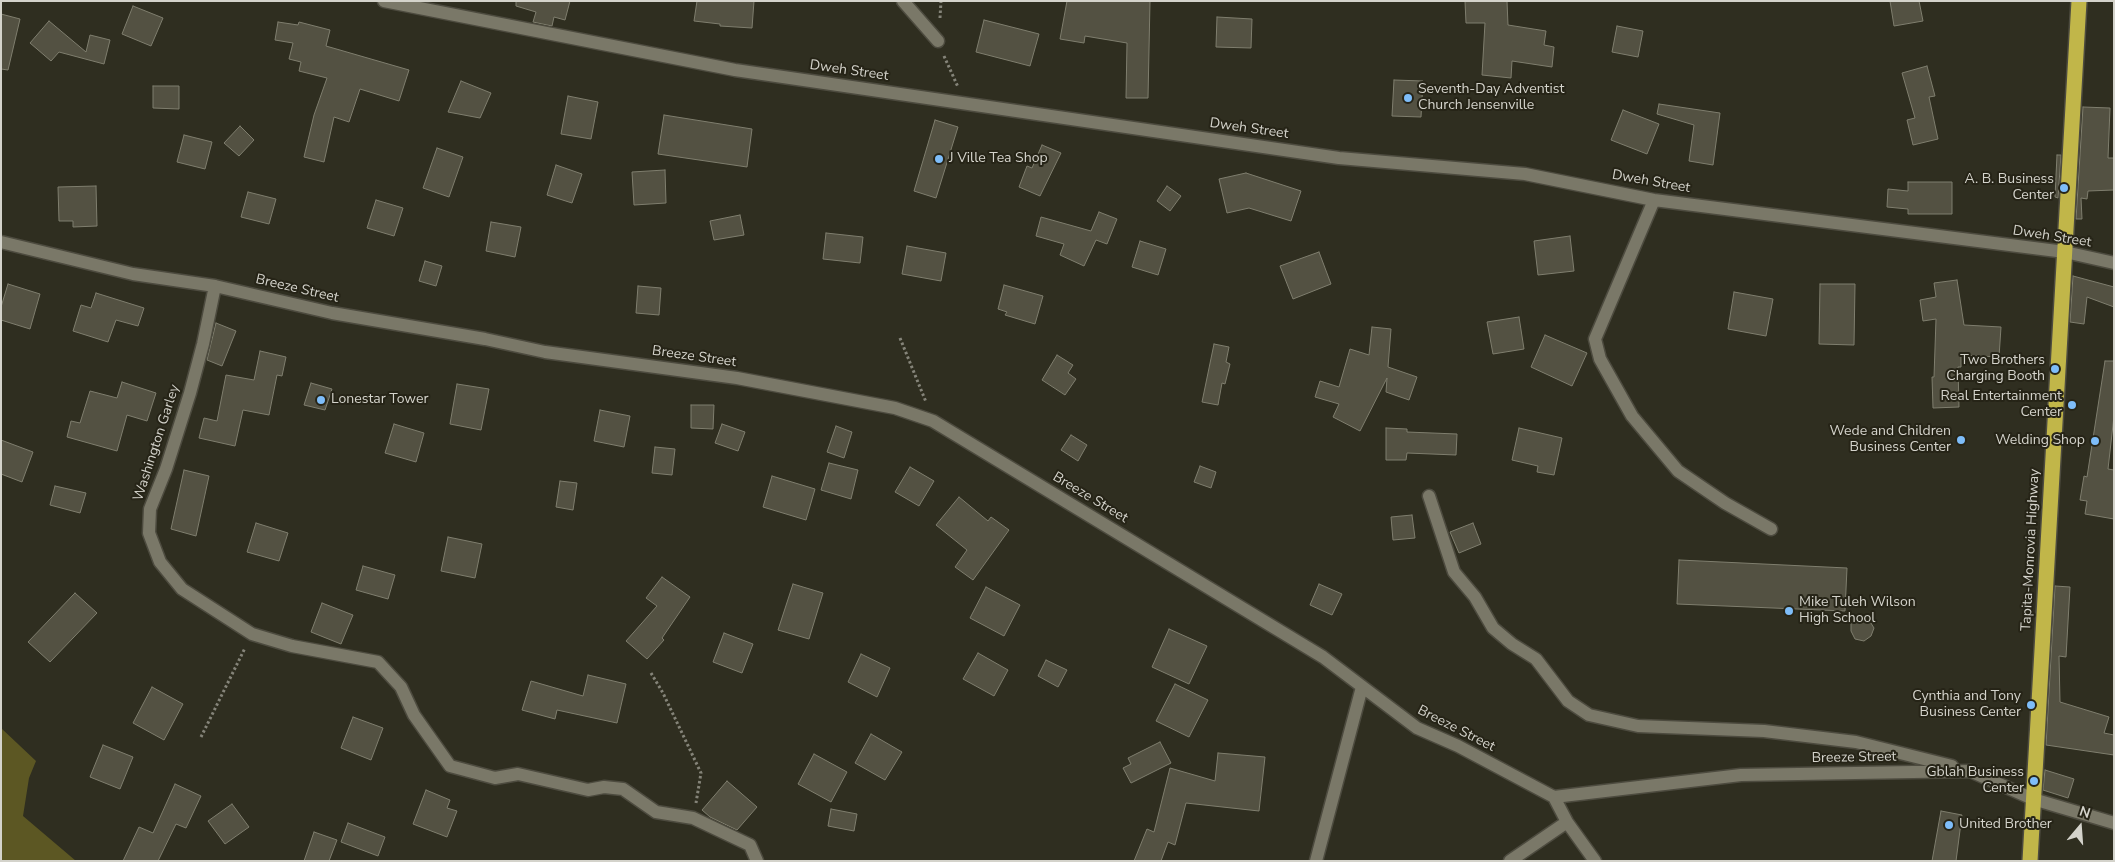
<!DOCTYPE html>
<style>
body{margin:0}
#map{position:relative;width:2115px;height:862px;overflow:hidden;background:#2f2e20;font-family:"Nunito Sans",sans-serif}
canvas{display:block}
.frame{position:absolute;inset:0;border:2px solid #d4d3cb;pointer-events:none}
.north{position:absolute;left:2055px;top:802px;width:50px;height:50px;-webkit-text-stroke:4px #262417;paint-order:stroke;rotate:18deg;font-size:14px;font-weight:700;line-height:20px;text-align:center;color:#d4d3cb}
.north::after{content:'';display:block;margin:auto;width:18px;height:22px;background:#d4d3cb;clip-path:polygon(50% 0,100% 100%,50% 72%,0 100%)}
</style>
<div id="map">
<canvas width="2115" height="862"></canvas>
<div class="frame"></div>
<div class="north">N</div>
</div>
<script>
const ctx = document.querySelector('canvas').getContext('2d');
ctx.lineJoin = 'round';
function fill(path, color) { ctx.fillStyle = color; ctx.fill(path, 'evenodd'); }
const poly = rows => new Path2D(rows.map(r => 'M' + r).join(''));
function stroke(path, color, width, dash) { ctx.strokeStyle = color; ctx.lineWidth = width; ctx.lineCap = dash ? 'butt' : 'round'; ctx.setLineDash(dash || []); ctx.stroke(path); }
function label(font, color, halo, rows, align = 'center') {
  ctx.font = font + ' "Nunito Sans",sans-serif'; ctx.lineWidth = 4; ctx.setLineDash([]); ctx.textBaseline = 'middle'; ctx.strokeStyle = halo; ctx.fillStyle = color; for (const [text, x, y, turn = 0] of rows) {
    ctx.save(); ctx.translate(x, y); ctx.rotate((+turn || 0) * Math.PI / 180); ctx.textAlign = isNaN(turn) ? turn : align; if (halo) ctx.strokeText(text, 0, 0); ctx.fillText(text, 0, 0); ctx.restore();
  }
}
fill(poly([
 [1,728,36,761,29,778,23,816,76,861,1,861]
]), '#5c5723');
const building = poly([
 [516,1,570,1,565,20,554,17,552,26,533,22,536,12,516,6,516,1],
 [697,1,754,1,752,28,720,26,720,24,694,21,697,1],
 [1067,1,1150,1,1148,98,1126,98,1127,43,1085,36,1084,43,1060,39,1067,1],
 [1465,1,1507,1,1508,25,1546,31,1544,45,1554,47,1552,67,1512,61,1511,78,1482,75,1485,23,1466,23,1465,1],
 [1890,1,1919,1,1923,21,1894,26,1890,1],
 [133,6,163,18,151,46,122,34,133,6],
 [1,14,20,19,8,70,1,69,1,14],
 [1217,17,1252,19,1251,48,1216,47,1217,17],
 [984,20,1039,34,1030,66,976,52,984,20],
 [49,21,86,52,90,35,110,40,104,64,59,52,51,61,30,43,49,21],
 [278,22,298,25,299,22,330,30,326,46,409,70,399,101,360,89,349,122,334,117,324,162,304,157,314,115,327,78,299,71,301,62,289,59,293,43,275,40,278,22],
 [1617,26,1643,31,1638,57,1612,52,1617,26],
 [1927,66,1935,96,1929,97,1938,139,1913,145,1907,120,1915,118,1902,73,1927,66],
 [1394,80,1423,81,1421,117,1392,116,1394,80],
 [461,81,491,93,480,118,448,112,461,81],
 [153,86,179,86,179,109,153,108,153,86],
 [568,96,598,102,591,139,561,134,568,96],
 [1659,104,1720,113,1713,165,1689,161,1694,125,1657,114,1659,104],
 [2083,107,2110,108,2108,158,2114,158,2114,190,2088,191,2087,199,2081,198,2082,219,2076,219,2083,107],
 [1623,110,1659,124,1647,154,1611,140,1623,110],
 [664,115,752,129,747,167,658,154,664,115],
 [935,120,958,127,936,198,914,191,935,120],
 [240,126,254,140,239,156,224,143,240,126],
 [184,135,212,142,205,169,177,162,184,135],
 [1042,145,1061,153,1040,196,1019,187,1027,166,1032,168,1042,145],
 [437,148,463,157,449,197,423,188,437,148],
 [2057,155,2061,155,2058,198,2055,197,2057,155],
 [556,165,582,174,572,203,547,195,556,165],
 [665,170,666,203,634,205,632,172,665,170],
 [1246,173,1301,191,1291,221,1249,208,1227,213,1219,179,1246,173],
 [1908,182,1952,182,1952,214,1908,214,1908,209,1887,207,1888,189,1908,191,1908,182],
 [96,186,97,226,73,227,73,221,59,221,58,187,96,186],
 [1167,186,1181,196,1170,211,1157,201,1167,186],
 [248,192,276,199,269,224,241,217,248,192],
 [376,200,403,208,394,236,367,228,376,200],
 [1099,212,1117,219,1107,244,1096,240,1084,266,1060,255,1064,244,1036,236,1041,217,1091,231,1099,212],
 [740,215,744,235,714,240,710,221,740,215],
 [491,222,521,227,515,257,486,251,491,222],
 [826,233,863,237,860,263,823,259,826,233],
 [1570,236,1574,271,1538,275,1534,241,1570,236],
 [1140,241,1166,249,1158,275,1132,267,1140,241],
 [907,246,946,253,941,281,902,274,907,246],
 [1319,252,1331,284,1293,299,1280,266,1319,252],
 [425,261,442,266,436,286,419,281,425,261],
 [2073,276,2114,287,2114,307,2087,297,2084,324,2070,322,2073,276],
 [1957,280,1964,325,2001,327,1999,357,1961,355,1961,367,1958,367,1959,407,1933,408,1932,377,1934,377,1936,319,1923,321,1920,300,1936,297,1934,283,1957,280],
 [8,284,40,294,30,329,1,320,1,307,8,284],
 [1820,284,1855,284,1854,345,1819,344,1820,284],
 [1004,285,1043,296,1035,324,1005,315,1007,312,998,309,1004,285],
 [638,286,661,288,659,315,636,313,638,286],
 [1734,292,1773,299,1766,336,1728,329,1734,292],
 [96,293,144,308,138,326,116,320,108,342,73,331,81,305,91,308,96,293],
 [1519,317,1524,349,1493,354,1487,322,1519,317],
 [216,323,236,331,222,366,207,360,216,323],
 [1372,327,1391,329,1388,367,1417,377,1409,400,1386,392,1387,378,1360,431,1333,417,1339,404,1315,397,1320,381,1339,387,1350,349,1369,355,1372,327],
 [1545,335,1587,353,1572,386,1531,367,1545,335],
 [1214,344,1229,347,1226,362,1230,364,1225,384,1222,383,1218,405,1202,402,1214,344],
 [260,351,286,357,282,376,277,375,269,415,243,410,235,446,199,438,204,418,217,421,226,375,254,380,260,351],
 [1057,355,1073,365,1068,373,1076,379,1065,395,1042,380,1057,355],
 [2105,361,2114,361,2114,416,2108,469,2114,470,2114,519,2085,514,2087,501,2080,500,2084,476,2087,477,2105,361],
 [122,382,156,393,147,421,127,415,117,451,67,437,71,421,80,423,90,391,117,398,122,382],
 [311,383,332,389,325,410,304,405,311,383],
 [457,384,489,389,481,430,450,424,457,384],
 [691,405,714,405,713,429,691,428,691,405],
 [600,410,630,416,624,447,594,441,600,410],
 [394,424,424,433,416,462,385,453,394,424],
 [722,424,745,432,738,451,715,443,722,424],
 [836,426,852,432,844,458,827,452,836,426],
 [1386,428,1407,429,1407,432,1457,434,1456,455,1407,453,1406,460,1386,460,1386,428],
 [1519,428,1562,438,1554,475,1537,472,1538,466,1512,460,1519,428],
 [1071,435,1087,445,1078,461,1061,450,1071,435],
 [1,440,33,452,22,482,1,474,1,440],
 [655,447,675,449,672,475,652,473,655,447],
 [829,463,858,470,851,499,821,490,829,463],
 [1200,466,1216,472,1211,488,1194,482,1200,466],
 [910,467,934,481,919,506,895,492,910,467],
 [184,470,209,476,196,536,171,529,184,470],
 [772,476,815,489,806,520,763,507,772,476],
 [560,481,577,483,573,510,556,507,560,481],
 [55,486,86,493,80,513,50,505,55,486],
 [959,497,988,521,991,517,1009,530,973,580,955,567,967,550,936,525,959,497],
 [1412,515,1415,538,1393,540,1391,517,1412,515],
 [256,523,288,533,279,561,247,552,256,523],
 [1473,523,1481,544,1459,553,1450,532,1473,523],
 [448,537,482,544,475,578,441,571,448,537],
 [1679,560,1847,568,1845,611,1677,604,1679,560],
 [363,566,395,575,388,599,356,590,363,566],
 [662,577,690,597,662,638,664,640,647,659,626,641,657,606,646,598,662,577],
 [793,584,823,593,809,639,778,630,793,584],
 [1319,584,1342,594,1332,615,1310,605,1319,584],
 [2055,586,2070,587,2066,657,2059,656,2060,702,2109,717,2104,733,2114,735,2114,755,2046,745,2055,586],
 [986,587,1020,605,1004,636,970,618,986,587],
 [75,593,97,613,50,662,28,642,75,593],
 [322,603,353,615,341,644,311,632,322,603],
 [1851,618,1869,620,1874,628,1871,636,1864,641,1855,639,1851,631,1851,618],
 [1169,629,1207,646,1189,684,1152,667,1169,629],
 [724,633,753,644,742,673,713,662,724,633],
 [978,653,1008,670,994,696,963,679,978,653],
 [861,654,890,668,877,697,848,682,861,654],
 [1046,660,1067,670,1058,687,1038,676,1046,660],
 [588,675,626,684,617,723,557,710,555,719,522,710,531,681,583,696,588,675],
 [1175,684,1208,700,1189,737,1156,721,1175,684],
 [152,687,183,704,164,740,133,723,152,687],
 [353,717,383,728,371,760,341,748,353,717],
 [871,734,902,752,885,780,855,763,871,734],
 [1160,742,1171,763,1131,783,1123,768,1131,764,1128,758,1160,742],
 [103,745,133,757,120,789,90,777,103,745],
 [1218,753,1265,757,1259,811,1186,803,1175,845,1168,842,1161,861,1134,861,1147,829,1154,832,1170,768,1215,781,1218,753],
 [814,754,847,772,831,802,798,784,814,754],
 [2045,770,2074,779,2068,798,2043,790,2045,770],
 [727,781,757,807,737,830,710,817,702,810,727,781],
 [175,784,201,796,186,828,176,824,158,861,123,861,139,827,153,833,175,784],
 [426,790,450,800,447,808,457,811,447,837,413,824,426,790],
 [232,804,249,827,225,844,208,821,232,804],
 [831,809,857,814,854,831,828,826,831,809],
 [1941,811,1962,815,1956,861,1932,861,1941,811],
 [348,823,385,837,378,856,341,842,348,823],
 [314,832,337,840,329,861,304,861,314,832]
]);
fill(building, '#535142');
stroke(building, '#7f7e6e', 1);
const street = poly([
 [384,1,735,70,1339,158,1525,174,1654,200,2065,252,2114,263],
 [903,1,938,41],
 [1654,200,1595,339,1600,359,1632,416,1678,471,1725,503,1771,529],
 [1,242,133,274,215,286,332,313,485,339,545,352,737,378,895,408,933,421,1323,657,1417,728,1458,746,1554,797,1741,775,1970,771,2033,799,2114,823],
 [215,286,203,344,190,393,166,469,150,509,149,533,160,562,182,589,252,634,292,646,378,662,401,687,414,715,450,766,495,778,518,774,588,790,604,787,623,789,656,812,693,818,750,845,757,861],
 [1429,496,1454,572,1475,597,1493,628,1512,644,1536,659,1568,701,1589,715,1638,726,1764,731,1856,742,1952,766],
 [1554,797,1567,822,1595,861],
 [1316,861,1362,687],
 [1510,861,1567,822]
]);
const highway = poly([
 [2030,861,2079,1]
]);
stroke(street, '#4d4b3f', 15);
stroke(highway, '#4d4b3f', 18);
stroke(poly([
 [940,18,941,1],
 [944,56,958,87],
 [900,338,926,402],
 [651,673,663,693,701,773,696,803],
 [201,737,245,648]
]), '#858479', 3, [2.5, 2.5]);
stroke(street, '#7a7868', 12);
stroke(highway, '#c1b649', 15);
for (const [x, y, r, color] of [
 [1408,98,5,"#7ebdf9"],
 [939,159,5,"#7ebdf9"],
 [2064,188,5,"#7ebdf9"],
 [2055,369,5,"#7ebdf9"],
 [321,400,5,"#7ebdf9"],
 [2072,405,5,"#7ebdf9"],
 [1961,440,5,"#7ebdf9"],
 [2095,441,5,"#7ebdf9"],
 [1789,611,5,"#7ebdf9"],
 [2031,705,5,"#7ebdf9"],
 [2034,781,5,"#7ebdf9"],
 [1949,825,5,"#7ebdf9"]
]) { const dot = new Path2D(); dot.arc(x, y, r, 0, 2 * Math.PI); ctx.fillStyle = color; ctx.fill(dot); stroke(dot, '#262417', 2); }
label('14px', '#d4d3cb', '#262417', [
 ["Dweh Street",849,71,8],
 ["Dweh Street",1249,129,8],
 ["Dweh Street",1651,182,10],
 ["Dweh Street",2052,237,9],
 ["Breeze Street",297,289,13],
 ["Breeze Street",694,357,8],
 ["Washington Garley",157,443,-72],
 ["Breeze Street",1090,498,31],
 ["Tapita-Monrovia Highway",2031,550,-87],
 ["Breeze Street",1456,729,27],
 ["Breeze Street",1854,758,-1]
]);
label('14px', '#d4d3cb', '#262417', [
 ["Seventh-Day Adventist",1418,90,"left"],
 ["Church Jensenville",1418,106,"left"],
 ["J Ville Tea Shop",949,159,"left"],
 ["A. B. Business",2054,180],
 ["Center",2054,196],
 ["Two Brothers",2045,361],
 ["Charging Booth",2045,377],
 ["Real Entertainment",2062,397],
 ["Center",2062,413],
 ["Lonestar Tower",331,400,"left"],
 ["Wede and Children",1951,432],
 ["Business Center",1951,448],
 ["Welding Shop",2085,441],
 ["Mike Tuleh Wilson",1799,603,"left"],
 ["High School",1799,619,"left"],
 ["Cynthia and Tony",2021,697],
 ["Business Center",2021,713],
 ["Gblah Business",2024,773],
 ["Center",2024,789],
 ["United Brother",1959,825,"left"]
], 'right');
</script>
